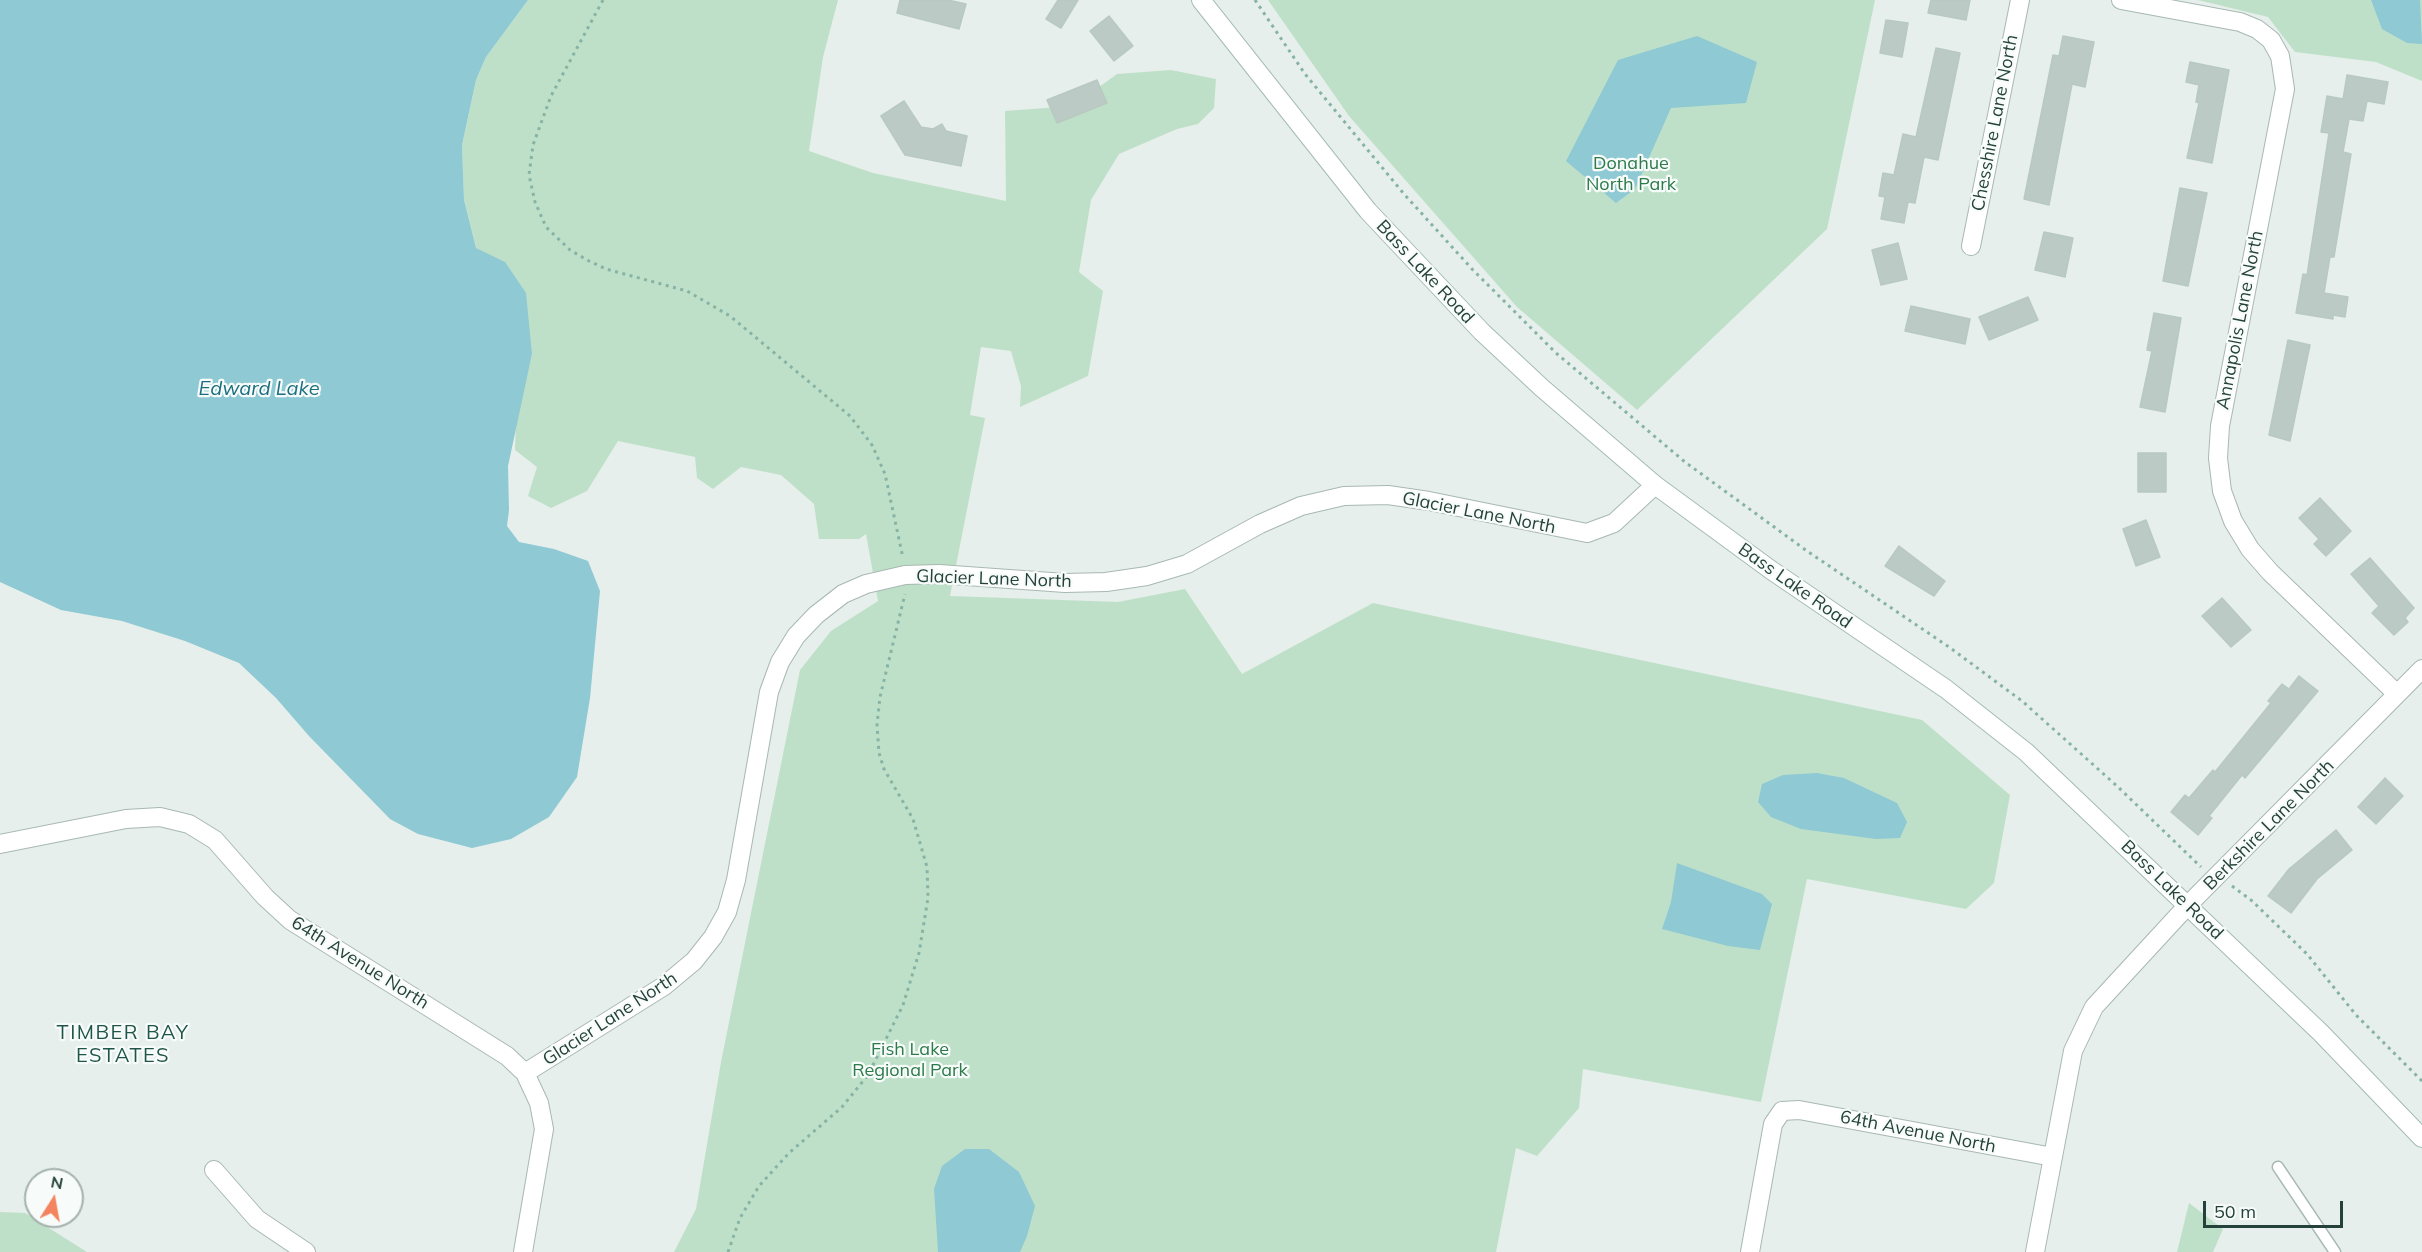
<!DOCTYPE html>
<style>
body{margin:0}
#map{position:relative;width:2422px;height:1252px;overflow:hidden;background:#e6efeb;font-family:Mulish,sans-serif}
canvas{display:block}
.north{position:absolute;left:24px;top:1168px;width:60px;height:60px;box-sizing:border-box;background:#f7fbf9;border:2px solid #a3b1ad;border-radius:50%;rotate:11deg;font-size:16px;font-weight:700;line-height:24px;text-align:center;color:#24423a}
.north::after{content:'';display:block;margin:auto;width:21px;height:27px;background:#f4845f;clip-path:polygon(50% 0,100% 100%,50% 72%,0 100%)}
.scale{position:absolute;left:2203px;top:1201px;width:140px;height:27px;box-sizing:border-box;border:3px solid #24423a;border-top:0;padding-left:8px;font-size:18px;line-height:21px;white-space:nowrap;color:#24423a;-webkit-text-stroke:4px #f7fbf9;paint-order:stroke}
</style>
<div id="map">
<canvas width="2422" height="1252"></canvas>
<div class="north">N</div>
<div class="scale">50 m</div>
</div>
<script>
const ctx = document.querySelector('canvas').getContext('2d');
ctx.lineJoin = 'round';
function fill(path, color) { ctx.fillStyle = color; ctx.fill(path, 'evenodd'); }
const poly = rows => new Path2D(rows.map(r => 'M' + r).join(''));
function stroke(path, color, width, dash) { ctx.strokeStyle = color; ctx.lineWidth = width; ctx.lineCap = dash ? 'butt' : 'round'; ctx.setLineDash(dash || []); ctx.stroke(path); }
function label(font, color, halo, rows, align = 'center') {
  ctx.font = font + ' Mulish,sans-serif'; ctx.lineWidth = 4.5; ctx.setLineDash([]); ctx.textBaseline = 'middle'; ctx.strokeStyle = halo; ctx.fillStyle = color; for (const [text, x, y, turn = 0] of rows) {
    ctx.save(); ctx.translate(x, y); ctx.rotate((+turn || 0) * Math.PI / 180); ctx.textAlign = isNaN(turn) ? turn : align; if (halo) ctx.strokeText(text, 0, 0); ctx.fillText(text, 0, 0); ctx.restore();
  }
}
fill(poly([
 [528,0,838,0,823,57,809,151,873,173,1006,201,1005,111,1073,106,1117,74,1171,70,1216,79,1214,108,1198,124,1177,129,1119,154,1091,200,1079,272,1103,291,1088,376,1020,407,1021,386,1011,351,981,347,970,415,985,418,950,596,1118,602,1185,589,1242,674,1373,603,1922,720,2010,795,1994,883,1966,909,1807,879,1761,1102,1583,1069,1579,1108,1537,1156,1516,1148,1496,1252,674,1252,696,1209,721,1062,800,670,831,631,878,601,866,534,859,539,819,539,814,504,781,475,741,467,713,489,697,478,695,457,618,441,587,491,551,508,528,496,537,467,515,450,516,421,532,354,476,248,464,200,462,145,476,80,486,57],
 [1268,0,1875,0,1827,229,1637,410,1517,307,1349,116],
 [2198,0,2422,0,2422,81,2376,62,2295,52,2268,17],
 [2189,1203,2223,1229,2213,1252,2177,1252],
 [0,1212,25,1213,87,1252,0,1252]
]), '#bfe0c8');
fill(poly([
 [0,0,528,0,486,57,476,80,462,145,464,200,476,248,505,262,526,293,532,354,508,466,509,510,507,526,519,542,554,549,588,561,600,591,590,698,577,777,549,817,511,839,472,848,418,834,390,819,309,736,276,698,239,663,185,641,122,621,61,610,0,582],
 [2371,0,2420,0,2422,44,2407,43,2382,29],
 [1697,36,1757,62,1746,103,1671,108,1635,189,1616,203,1566,161,1618,60],
 [1817,773,1844,778,1897,803,1907,822,1900,838,1876,839,1801,829,1771,817,1758,802,1762,784,1783,775],
 [1677,863,1762,894,1772,904,1760,950,1728,946,1662,929,1671,902],
 [965,1149,989,1149,1019,1172,1035,1206,1027,1236,1020,1252,938,1252,934,1189,942,1166]
]), '#8ec9d4');
const building = poly([
 [900,0,948,0,966,4,959,29,897,13,900,0],
 [1058,0,1078,0,1061,28,1046,19,1058,0],
 [1931,0,1970,0,1966,20,1928,13,1931,0],
 [1109,16,1133,46,1114,61,1090,31,1109,16],
 [1886,20,1908,23,1902,57,1880,53,1886,20],
 [2063,36,2094,42,2085,87,2072,84,2049,205,2024,199,2053,55,2059,56,2063,36],
 [1936,48,1960,53,1938,160,1924,157,1915,203,1908,202,1904,223,1881,219,1885,197,1879,196,1883,173,1894,175,1903,134,1916,137,1936,48],
 [2190,62,2229,70,2212,163,2187,158,2199,103,2196,102,2199,85,2186,82,2190,62],
 [2347,75,2388,82,2384,104,2367,101,2363,121,2349,119,2343,152,2351,154,2334,257,2330,257,2324,293,2348,297,2345,317,2333,315,2333,319,2296,313,2303,274,2307,275,2329,133,2321,132,2327,96,2343,99,2347,75],
 [1097,80,1107,103,1057,123,1047,100,1097,80],
 [904,101,921,127,933,129,942,124,946,131,967,136,961,166,905,155,881,116,904,101],
 [2180,188,2207,193,2188,286,2163,281,2180,188],
 [2044,232,2073,238,2065,277,2035,270,2044,232],
 [1898,243,1907,279,1881,285,1872,250,1898,243],
 [2028,297,2038,320,1989,340,1979,317,2028,297],
 [1911,306,1970,319,1965,344,1905,331,1911,306],
 [2154,313,2181,318,2165,412,2140,407,2152,351,2147,350,2154,313],
 [2288,340,2310,345,2290,441,2269,435,2288,340],
 [2138,453,2166,453,2166,492,2138,492,2138,453],
 [2320,498,2351,531,2326,556,2314,544,2319,539,2299,518,2320,498],
 [2146,520,2160,557,2136,566,2123,529,2146,520],
 [1899,546,1945,581,1934,596,1885,566,1899,546],
 [2370,558,2414,608,2405,618,2408,622,2394,635,2372,613,2379,606,2351,574,2370,558],
 [2222,598,2251,630,2231,647,2202,616,2222,598],
 [2299,676,2318,691,2245,778,2242,775,2209,816,2212,818,2198,835,2171,812,2185,795,2189,798,2213,770,2215,772,2271,703,2268,701,2282,684,2289,689,2299,676],
 [2385,778,2403,796,2376,824,2358,807,2385,778],
 [2336,830,2352,850,2317,879,2291,913,2268,896,2289,869,2336,830]
]);
fill(building, '#bbcac4');
stroke(building, '#b8c9c2', 1.5);
const service = poly([
 [2278,1167,2335,1252]
]);
const minor = poly([
 [2121,0,2240,22,2257,29,2271,40,2280,56,2285,89,2220,426,2218,458,2222,491,2233,521,2250,549,2270,572,2397,694],
 [1971,246,2020,0],
 [0,844,126,819,160,817,189,824,215,840,265,897,290,920,507,1056,525,1073,539,1103,544,1129,523,1252],
 [525,1073,664,986,694,961,713,937,727,912,736,880,769,692,780,662,796,636,816,615,843,594,866,584,905,575,939,574,1065,583,1106,582,1147,576,1187,564,1260,524,1301,506,1344,496,1388,495,1429,501,1587,533,1614,523,1655,485],
 [214,1170,257,1219,306,1252],
 [1750,1252,1773,1124,1782,1111,1799,1110,2053,1157],
 [2035,1252,2073,1051,2094,1007,2188,905,2422,669]
]);
const secondary = poly([
 [1201,0,1368,211,1482,332,1542,388,1655,485,1771,570,1946,689,2026,752,2321,1033,2422,1138]
]);
stroke(service, '#a8b8b2', 13);
stroke(minor, '#a8b8b2', 20);
stroke(secondary, '#a4bbb3', 20);
stroke(poly([
 [603,0,551,96,533,145,529,175,535,202,546,227,570,250,589,261,606,269,687,291,730,316,850,416,872,445,885,474,903,558],
 [1255,0,1305,74,1404,194,1472,269,1556,353,1685,462,1807,551,1949,647,2022,701,2117,786,2201,867],
 [2232,886,2251,900,2307,954,2356,1015,2422,1081],
 [728,1252,740,1218,759,1186,789,1153,842,1107,868,1075,903,1005,919,953,928,898,927,867,913,819,884,769,879,753,877,725,880,697,905,594]
]), '#86b3a5', 3, [3, 4.5]);
stroke(service, '#fff', 10);
stroke(minor, '#fff', 18);
stroke(secondary, '#fff', 18);
label('18px', '#24423a', '#f7fbf9', [
 ["Chesshire Lane North",1995,123,-79],
 ["Bass Lake Road",1425,272,47],
 ["Annapolis Lane North",2240,320,-79],
 ["Glacier Lane North",1479,513,11],
 ["Glacier Lane North",994,579,2],
 ["Bass Lake Road",1795,586,35],
 ["Berkshire Lane North",2269,825,-45],
 ["Bass Lake Road",2172,890,44],
 ["64th Avenue North",360,963,32],
 ["Glacier Lane North",610,1019,-33],
 ["64th Avenue North",1918,1132,11]
]);
label('18px', '#2d7a4b', '#f7fbf9', [
 ["Donahue",1631,164],
 ["North Park",1631,185],
 ["Fish Lake",910,1050],
 ["Regional Park",910,1071]
]);
label('italic 20px', '#1c6f80', '#f7fbf9', [
 ["Edward Lake",259,389]
]);
ctx.letterSpacing = '1.5px';
label('20px', '#1f5548', '#f7fbf9', [
 ["TIMBER BAY",123,1033],
 ["ESTATES",123,1056]
]);
ctx.letterSpacing = '0px';
</script>
